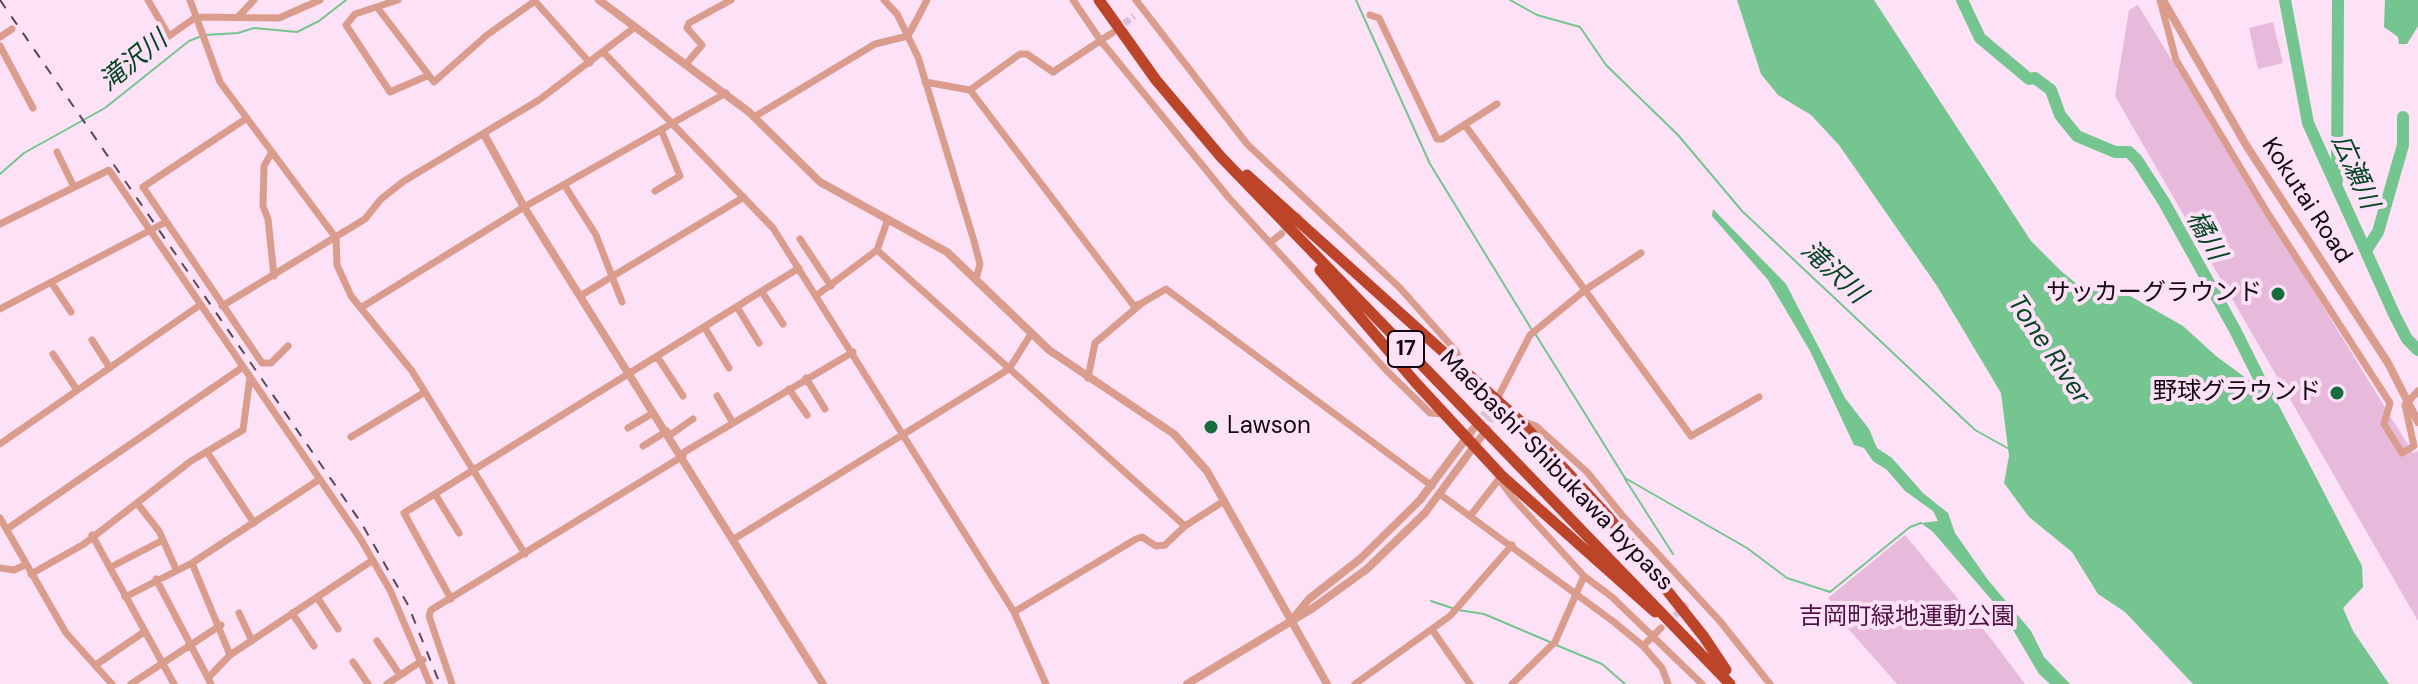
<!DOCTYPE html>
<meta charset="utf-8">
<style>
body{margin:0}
canvas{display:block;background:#fde1f6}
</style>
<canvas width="2418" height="684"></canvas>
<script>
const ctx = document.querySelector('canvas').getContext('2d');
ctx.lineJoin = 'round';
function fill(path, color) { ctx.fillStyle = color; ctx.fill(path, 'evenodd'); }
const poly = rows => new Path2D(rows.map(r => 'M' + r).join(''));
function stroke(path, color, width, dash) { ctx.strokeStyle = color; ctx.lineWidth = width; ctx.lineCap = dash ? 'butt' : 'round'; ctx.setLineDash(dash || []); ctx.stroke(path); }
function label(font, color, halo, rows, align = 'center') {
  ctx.font = font + ' "DM Sans","Noto Sans JP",sans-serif'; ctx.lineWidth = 8; ctx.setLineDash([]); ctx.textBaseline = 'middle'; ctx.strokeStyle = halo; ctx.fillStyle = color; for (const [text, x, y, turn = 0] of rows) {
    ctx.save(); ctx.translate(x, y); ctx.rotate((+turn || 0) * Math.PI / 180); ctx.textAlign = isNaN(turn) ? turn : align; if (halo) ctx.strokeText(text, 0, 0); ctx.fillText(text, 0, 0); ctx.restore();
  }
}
fill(poly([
 [2138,5,2413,453,2418,451,2418,621,2115,96,2129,10],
 [2273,22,2283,63,2258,69,2249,28],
 [1905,535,1992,640,2025,684,1897,684,1837,616,1838,609,1828,598]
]), '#e7badc');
fill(poly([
 [1737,0,1874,0,2031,241,2061,271,2078,285,2125,293,2183,326,2216,356,2276,400,2362,566,2363,587,2343,608,2353,631,2389,684,2193,684,2125,612,2098,594,2072,552,2029,517,2004,483,2009,456,2001,393,1937,286,1839,145,1811,115,1778,95,1761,74],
 [2385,0,2418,0,2418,26,2407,44,2399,44,2398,37,2384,27],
 [1713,209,1786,284,1845,398,1869,429,1877,448,1892,458,1923,493,1948,513,1955,533,1988,580,2031,631,2044,657,2070,684,2050,684,2039,674,2003,613,1933,532,1921,523,1938,521,1933,511,1905,491,1887,470,1873,461,1864,448,1854,445,1810,351,1768,280,1712,216]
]), '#74c590');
stroke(poly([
 [1356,0,1430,164,1532,330],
 [1510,0,1537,15,1580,27,1606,65,1678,135,1742,211,1975,430,2011,450],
 [205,35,238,33,254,28,297,32,319,21,346,0],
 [0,174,24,153,105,108,189,41,199,37],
 [1536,335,1625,478,1747,548,1787,578,1830,592,1910,527,1921,523],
 [1625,479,1673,554],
 [1431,601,1452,608],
 [1458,610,1484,614,1550,642],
 [1556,645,1602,664,1625,684]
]), '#74c590', 2);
stroke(poly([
 [1962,0,1980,38,2029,79,2035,78,2051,90,2060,115,2077,136,2115,152,2129,152,2137,160,2164,202,2235,330,2270,400,2267,408],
 [2285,0,2308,123,2395,316,2407,339,2418,350],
 [2337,181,2338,0],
 [2367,249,2378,232,2403,145,2403,117]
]), '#74c590', 12);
stroke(poly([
 [1116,30,1134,16],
 [1281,234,1302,214],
 [1667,623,1688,603]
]), '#dac0d4', 7, [7, 3.5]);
stroke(poly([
 [1476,426,1490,407],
 [1484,432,1495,411]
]), '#dac0d4', 8, [8, 4]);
stroke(poly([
 [148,0,169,36,196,17,279,18,320,0],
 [190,0,220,82,336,238,337,265,351,296,412,371,525,554],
 [398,0,355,14,346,25,390,92,427,76],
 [534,0,590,63],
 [884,0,897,14,918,57,974,241,980,264,976,279],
 [1073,0,1101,41,1229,198,1387,371,1430,413,1444,414],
 [1136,0,1247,144,1400,288,1456,351,1463,367],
 [2160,0,2176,60,2267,212,2390,403,2384,424,2402,453,2414,446,2405,405,2418,391],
 [377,7,434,82,487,35,535,1],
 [1370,15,1379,18,1437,139,1442,139,1497,104],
 [238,17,254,0],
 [0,37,12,29],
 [0,46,33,108],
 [604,53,773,228,1014,612,1046,684],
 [686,64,702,45,687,28,689,23,731,0],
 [925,82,970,90,1134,306,1142,303],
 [970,90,1020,54,1027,54,1053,72,1112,33],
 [754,117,875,44,908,36,927,0],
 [247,118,143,187,262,363,271,363,288,346],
 [1465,125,1691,436,1759,397],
 [57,152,74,187],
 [272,152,264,166,263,206,268,219,274,276],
 [565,186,596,235,622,302],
 [655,191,680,176,662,132],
 [0,224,109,170,360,538,390,590,430,684],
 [800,239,831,286],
 [1271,242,1281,234],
 [877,250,1185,526],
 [51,282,71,312],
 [762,292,783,324],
 [817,295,877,250,888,219],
 [580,296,744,197],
 [222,306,365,219,381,199,404,181,539,100,635,27],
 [362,307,524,207,726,93],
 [737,307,759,343],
 [0,309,166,222],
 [705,328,729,368],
 [92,340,110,368],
 [53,354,77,390],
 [658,358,683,396],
 [806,378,825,409],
 [1088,378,1095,343,1142,303,1166,289,1432,486],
 [789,389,807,415],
 [717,396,733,423],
 [1497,399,1530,335,1585,290,1641,253],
 [1525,422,1536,426,1587,472,1622,515,1719,620,1770,684],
 [628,428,653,413],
 [670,435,693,419],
 [351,437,425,392],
 [0,444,200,305],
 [643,446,667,431],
 [207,452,254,523],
 [681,454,853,352],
 [1501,475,1499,479,1513,498,1584,576,1612,597,1702,684],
 [435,494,459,533],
 [1441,495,1614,622,1643,646,1662,668,1668,684],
 [137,503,159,531,176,569],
 [1471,515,1499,479],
 [0,518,66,633,112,684],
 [7,529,243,367],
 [92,535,174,684],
 [734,539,1009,369,1031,334],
 [192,563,230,655],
 [111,567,163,540],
 [0,568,14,570,25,565],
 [31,574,84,544,191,461,243,430,250,377],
 [156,579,208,678],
 [125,597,192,563,320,479],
 [317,597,338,629],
 [451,599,404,513,799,268],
 [1014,612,1136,539,1142,537,1156,546,1165,545,1185,526,1224,501],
 [239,613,252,641],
 [292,613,314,646],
 [1433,631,1470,684],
 [377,641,400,675],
 [1643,646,1661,628],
 [353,662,368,684],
 [97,664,144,632],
 [131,684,221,625],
 [211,684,208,678,230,655,373,560],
 [387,684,423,660],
 [452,684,429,616,431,610,683,456],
 [1355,684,1450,616,1512,545],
 [1512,684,1555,642,1584,576]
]), '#da9d8d', 7);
stroke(poly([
 [599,0,749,112,820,182,947,252,1049,350,1174,434,1207,471,1327,684],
 [2163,0,2246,145,2388,363,2418,422],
 [485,136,524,207,823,684],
 [1295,616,1309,599,1360,559,1420,500,1473,429],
 [1187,684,1313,608,1367,569,1425,513,1481,437]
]), '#da9d8d', 8);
stroke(poly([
 [1099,0,1156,80,1221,157,1730,684],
 [1247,175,1519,420,1607,515,1704,637,1726,670],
 [1320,270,1416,383,1501,475,1655,612]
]), '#bc4428', 11);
stroke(poly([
 [0,0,362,524,408,605,440,684]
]), '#584855', 2, [10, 10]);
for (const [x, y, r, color] of [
 [2278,294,8,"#176c3e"],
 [2337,393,8,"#176c3e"],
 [1211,427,8,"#176c3e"]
]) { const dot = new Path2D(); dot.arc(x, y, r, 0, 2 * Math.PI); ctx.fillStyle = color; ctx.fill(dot); stroke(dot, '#fde1f6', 3); }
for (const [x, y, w] of [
 [1406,349,36]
]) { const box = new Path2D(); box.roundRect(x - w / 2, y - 18, w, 36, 6); ctx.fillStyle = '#fde1f6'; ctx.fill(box); stroke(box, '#130811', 2); }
label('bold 22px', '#130811', null, [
 ["17",1406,349]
]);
label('24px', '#130811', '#fde1f6', [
 ["Kokutai Road",2306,201,57],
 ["Maebashi-Shibukawa bypass",1556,471,46]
]);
label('24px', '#130811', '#fde1f6', [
 ["サッカーグラウンド",2262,294],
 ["野球グラウンド",2321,393],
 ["Lawson",1227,427,"left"]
], 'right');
label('24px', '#4e1046', '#fde1f6', [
 ["吉岡町緑地運動公園",1907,618]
]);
label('italic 26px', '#034624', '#fde1f6', [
 ["滝沢川",134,62,-39],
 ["広瀬川",2354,172,66],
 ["橘川",2205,236,61],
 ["滝沢川",1833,273,43],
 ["Tone River",2048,350,56]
]);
</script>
